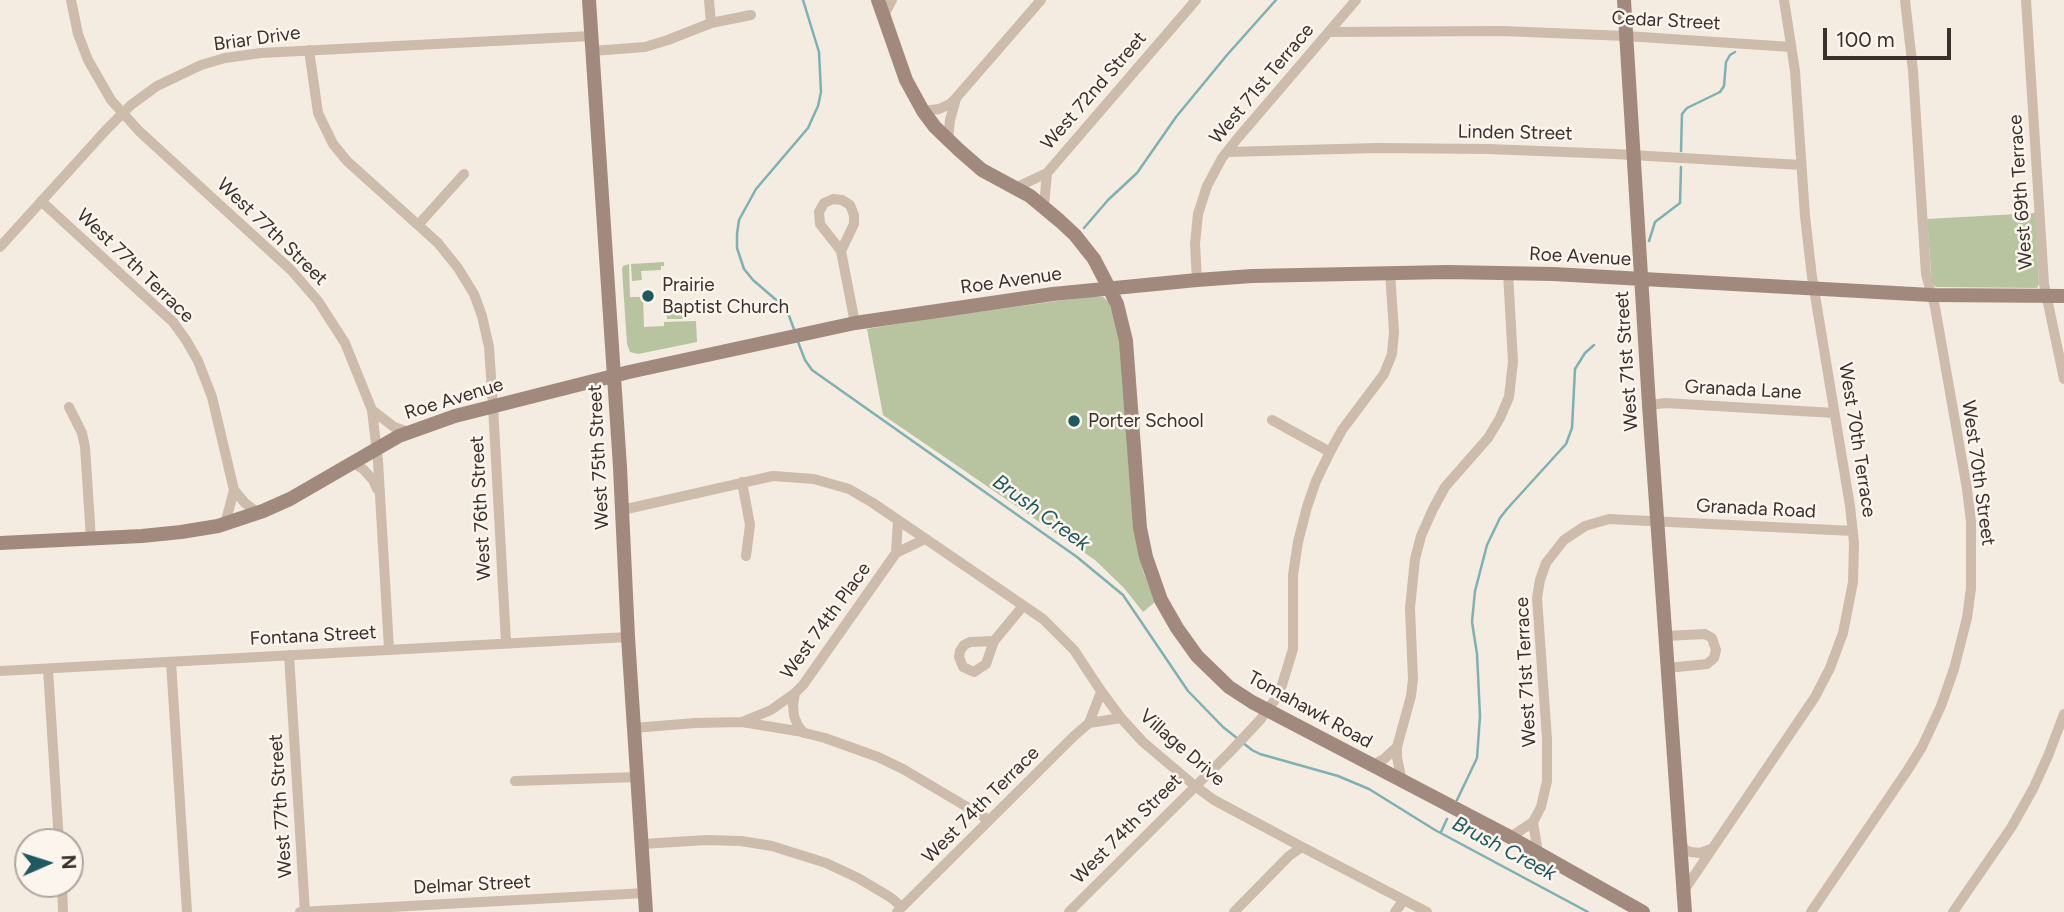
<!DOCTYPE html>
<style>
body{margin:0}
#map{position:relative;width:2064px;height:912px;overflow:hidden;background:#f4ebe1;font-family:Figtree,sans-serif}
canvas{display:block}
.north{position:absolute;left:14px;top:828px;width:70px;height:70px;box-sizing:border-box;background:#fbf5ee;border:2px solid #aea6a0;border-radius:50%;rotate:87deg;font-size:19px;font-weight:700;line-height:28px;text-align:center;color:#3b302b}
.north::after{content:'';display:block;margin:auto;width:24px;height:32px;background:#1f5a5e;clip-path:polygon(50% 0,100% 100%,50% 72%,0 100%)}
.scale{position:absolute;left:1823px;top:28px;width:128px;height:32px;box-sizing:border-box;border:4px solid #3b302b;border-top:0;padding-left:9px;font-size:21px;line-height:24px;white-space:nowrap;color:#3b302b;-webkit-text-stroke:5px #fbf5ee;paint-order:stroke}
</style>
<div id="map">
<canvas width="2064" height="912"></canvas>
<div class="north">N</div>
<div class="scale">100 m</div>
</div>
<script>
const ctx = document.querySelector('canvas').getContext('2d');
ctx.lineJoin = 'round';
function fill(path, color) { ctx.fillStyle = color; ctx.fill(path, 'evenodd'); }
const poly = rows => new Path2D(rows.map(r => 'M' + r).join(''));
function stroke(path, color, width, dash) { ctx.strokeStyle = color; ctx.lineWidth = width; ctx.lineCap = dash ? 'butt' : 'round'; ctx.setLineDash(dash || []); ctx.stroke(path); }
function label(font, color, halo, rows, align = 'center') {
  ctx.font = font + ' Figtree,sans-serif'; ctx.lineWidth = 5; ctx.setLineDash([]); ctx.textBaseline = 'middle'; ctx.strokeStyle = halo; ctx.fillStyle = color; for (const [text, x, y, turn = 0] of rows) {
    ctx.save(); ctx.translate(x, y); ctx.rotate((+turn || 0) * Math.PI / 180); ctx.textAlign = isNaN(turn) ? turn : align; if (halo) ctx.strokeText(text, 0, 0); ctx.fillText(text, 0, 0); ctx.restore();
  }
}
fill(poly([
 [2035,213,2039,284,2037,288,1936,287,1932,283,1927,219],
 [664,262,664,266,661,266,661,270,641,271,642,280,632,281,631,264],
 [629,264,630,297,643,297,644,327,664,326,664,322,696,321,697,342,638,354,630,352,627,344,622,269,623,266],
 [1094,296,1103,297,1109,302,1122,351,1134,532,1143,571,1155,602,1143,612,1124,588,1095,560,883,415,867,329,933,318],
 [685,301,686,319,667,319,666,302]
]), '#b8c4a0');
stroke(poly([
 [1681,151,1682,114,1687,108,1720,92,1724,86,1726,62,1730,55,1735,52],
 [1084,228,1108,200,1137,173,1176,117,1227,55,1276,0],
 [1649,241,1655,222,1680,203,1681,167],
 [795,332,788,313,782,305,753,280,744,269,737,248,737,234,739,220,756,189,808,128,818,106,821,92,819,52,803,0],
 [798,342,805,360,812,370,1077,557,1123,595,1188,691,1223,727,1252,750,1260,754,1338,776,1369,789,1435,830,1588,912],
 [1457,800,1477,758,1480,716,1477,654,1472,622,1475,591,1487,545,1500,518,1507,509,1566,444,1572,428,1575,369,1585,353,1594,345],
 [1441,832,1447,819]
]), '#7fb0b2', 2.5);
stroke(poly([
 [71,0,78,34,88,60,111,100,139,131,291,270,318,301,345,343,372,410,378,461,389,649],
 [709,0,711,23],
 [2026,0,2044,284,2064,379],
 [883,17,892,0],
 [1329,32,1502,31,1626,36,1791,47],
 [309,50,318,113,333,144,347,161,438,243,458,268,474,294,482,316,489,347,493,406,506,642],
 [592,51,645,47,668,40,711,23,751,15],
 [923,111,939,109,950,104,956,98,1041,0],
 [948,140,950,120,956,99],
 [1227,152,1377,148,1488,149,1615,154,1801,165],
 [1015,188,1047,173,1196,0],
 [41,201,173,322,186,340,198,361,212,397,234,490,225,524],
 [1044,206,1047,173],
 [418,225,464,174],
 [0,247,106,130,131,105,157,86,201,65,225,58,261,53,591,36],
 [841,251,854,224,854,215,850,205,842,200,833,199,824,203,819,212,820,224,841,251,855,323],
 [1197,280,1195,244,1198,214,1207,186,1222,158,1237,139,1356,0],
 [1649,405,1665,403,1834,413],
 [69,407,82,433,85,447,91,539],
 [372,410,394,427,409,432],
 [1272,420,1330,452],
 [352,462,363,469,373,480,377,489],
 [742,482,750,525,746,556],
 [234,490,245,503,258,513],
 [622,510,773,476,814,479,849,489,873,503,1043,619,1074,650,1099,688,1121,718,1143,742,1195,786,1214,800,1302,847,1427,912],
 [896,553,898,521],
 [1665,636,1705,634,1712,638,1716,650,1714,658,1707,664,1667,668],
 [994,641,970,642,964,645,960,651,959,657,963,667,974,672,986,664,994,641,1023,606],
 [289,655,305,912],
 [171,662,187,912],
 [48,669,59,842],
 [0,671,628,637],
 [795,693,793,705,794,716,798,726,804,733],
 [742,722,771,710,795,693,803,685,896,553,925,539],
 [1089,723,1101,692],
 [634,728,695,723,742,722,797,731,825,738,878,757,903,769,989,820],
 [1371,766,1384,759,1397,747],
 [515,781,638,777],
 [1402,782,1397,757,1397,747,1411,696,1413,679,1410,608,1415,559,1421,536,1433,509,1445,487,1488,438,1500,418,1509,397,1513,362,1508,273],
 [1533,822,1538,853],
 [1508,836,1515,834,1533,822,1541,807,1547,781,1547,739,1537,598,1540,580,1546,563,1564,540,1585,526,1609,519,1853,531],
 [1681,842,1685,850,1691,852,1700,853,1711,849],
 [642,844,707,840,741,841,772,846,826,863,858,878,890,897,902,907],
 [62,884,63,912],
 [1685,889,1815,697,1830,668,1843,633,1853,582,1854,543,1850,506,1812,277,1805,216,1795,71,1784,0],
 [300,912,645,893],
 [897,912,1074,736,1089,723,1121,718],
 [1069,912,1230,752,1260,720,1274,701,1282,685,1293,649,1293,575,1298,542,1307,507,1316,481,1330,452,1342,430,1384,374,1392,354,1394,332,1390,272],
 [1234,912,1289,856,1302,847],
 [1395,912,1404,900],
 [1811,912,1907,771,1922,747,1941,706,1954,669,1967,618,1971,588,1971,522,1967,489,1935,307,1926,274,1913,71,1905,0],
 [1953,912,2011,828,2033,789,2048,756,2064,714]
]), '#cdbbac', 10);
stroke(poly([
 [589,0,620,467,628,637,646,912],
 [878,0,906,80,923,111,935,127,959,150,982,170,1030,196,1060,221,1075,235,1094,259,1109,288,1117,304,1126,341,1140,528,1146,557,1161,600,1177,628,1197,656,1229,687,1252,702,1508,836,1643,912],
 [1624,0,1649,405,1685,912],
 [0,543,142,536,181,532,218,526,263,511,290,499,399,436,455,416,629,372,855,323,1053,294,1197,280,1252,276,1447,272,1553,274,1931,295,2064,296]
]), '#a18a7d', 14);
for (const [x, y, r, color] of [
 [648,296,7,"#1f5a5e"],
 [1074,421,7,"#1f5a5e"]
]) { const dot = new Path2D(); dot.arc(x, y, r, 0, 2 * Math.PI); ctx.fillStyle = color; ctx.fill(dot); stroke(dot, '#fbf5ee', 2.5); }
label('19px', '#3b302b', '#fbf5ee', [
 ["Cedar Street",1666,21,3],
 ["Briar Drive",257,39,-8],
 ["West 71st Terrace",1262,84,-50],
 ["West 72nd Street",1094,91,-49],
 ["Linden Street",1515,133,1],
 ["West 69th Terrace",2021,192,-94],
 ["West 77th Street",272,232,44],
 ["Roe Avenue",1580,257,3],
 ["West 77th Terrace",135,266,44],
 ["Roe Avenue",1011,281,-8],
 ["West 71st Street",1627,361,-94],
 ["Granada Lane",1743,390,3],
 ["Roe Avenue",454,399,-17],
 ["West 70th Terrace",1857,440,81],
 ["West 75th Street",599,457,-93],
 ["West 70th Street",1978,473,82],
 ["West 76th Street",481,508,-93],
 ["Granada Road",1756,509,3],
 ["West 74th Place",826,621,-54],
 ["Fontana Street",313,636,-3],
 ["West 71st Terrace",1526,672,-93],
 ["Tomahawk Road",1310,710,29],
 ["Village Drive",1182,748,41],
 ["West 74th Terrace",981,805,-45],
 ["West 77th Street",281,806,-94],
 ["West 74th Street",1127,829,-45],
 ["Delmar Street",472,885,-3]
]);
label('19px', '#3b302b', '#fbf5ee', [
 ["Prairie",662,285],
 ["Baptist Church",662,307],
 ["Porter School",1088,421]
], 'left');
label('italic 21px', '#1f5a5e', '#fbf5ee', [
 ["Brush Creek",1041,513,36],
 ["Brush Creek",1504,849,28]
]);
</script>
